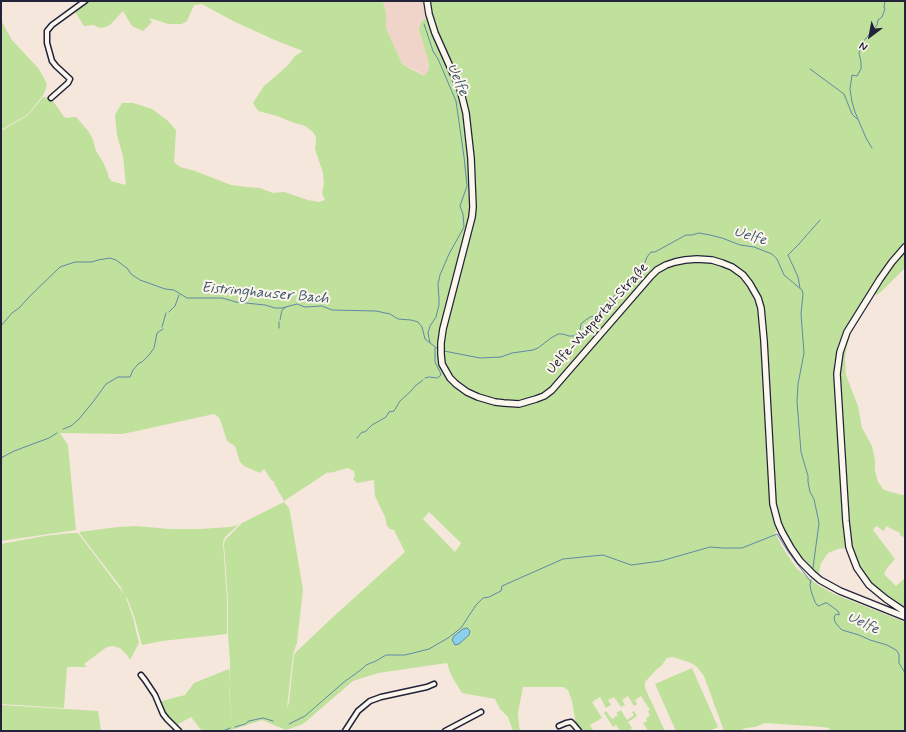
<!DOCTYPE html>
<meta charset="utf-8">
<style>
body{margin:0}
#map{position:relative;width:906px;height:732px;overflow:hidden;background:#f6e7dd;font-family:Mynerve,sans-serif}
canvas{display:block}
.frame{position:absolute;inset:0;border:2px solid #22223b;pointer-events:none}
.north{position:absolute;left:850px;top:16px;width:40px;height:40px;-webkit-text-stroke:3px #fbf7ec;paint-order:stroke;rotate:212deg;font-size:11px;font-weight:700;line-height:16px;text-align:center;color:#22223b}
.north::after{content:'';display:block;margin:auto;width:14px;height:18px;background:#22223b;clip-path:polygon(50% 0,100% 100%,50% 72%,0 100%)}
</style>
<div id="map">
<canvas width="906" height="732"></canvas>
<div class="frame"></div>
<div class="north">N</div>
</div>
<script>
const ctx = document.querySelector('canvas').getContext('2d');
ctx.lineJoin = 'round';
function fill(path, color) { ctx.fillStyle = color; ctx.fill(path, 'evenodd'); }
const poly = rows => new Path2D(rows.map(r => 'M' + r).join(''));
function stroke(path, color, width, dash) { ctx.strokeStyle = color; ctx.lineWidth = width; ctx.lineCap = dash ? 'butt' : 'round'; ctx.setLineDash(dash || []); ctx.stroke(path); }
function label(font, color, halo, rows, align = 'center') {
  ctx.font = font + ' Mynerve,sans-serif'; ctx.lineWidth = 4; ctx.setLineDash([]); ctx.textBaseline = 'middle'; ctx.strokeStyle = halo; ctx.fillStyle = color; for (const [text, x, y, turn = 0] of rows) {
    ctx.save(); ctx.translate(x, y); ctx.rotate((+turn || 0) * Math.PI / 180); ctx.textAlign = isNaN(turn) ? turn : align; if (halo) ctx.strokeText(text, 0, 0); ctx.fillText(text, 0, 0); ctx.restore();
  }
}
fill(poly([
 [383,1,426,1,428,16,422,21,421,37,428,60,429,69,424,76,417,71,402,64,386,28,386,13]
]), '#f0d4ca');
fill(poly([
 [87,1,383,1,386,13,386,28,402,64,424,76,429,69,428,60,419,30,420,25,422,21,428,16,437,42,449,71,458,96,467,127,471,158,472,203,469,228,456,277,454,276,454,284,445,321,472,217,473,207,471,158,466,113,460,89,435,33,429,14,427,1,905,1,905,244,886,265,842,334,837,348,834,365,834,377,843,524,845,548,838,549,828,553,821,563,819,573,820,580,806,568,795,555,782,532,776,517,773,504,771,468,763,325,760,303,756,293,750,284,743,275,732,267,718,262,707,259,691,259,675,262,662,268,684,261,706,261,717,264,729,269,739,277,747,287,752,295,756,305,759,321,764,387,767,468,772,508,778,527,775,533,784,550,797,569,818,585,834,594,905,622,905,731,830,731,829,728,823,727,765,723,755,727,746,728,739,731,724,731,704,676,697,667,691,663,673,657,667,658,662,665,656,670,645,682,645,688,665,731,648,731,643,723,647,721,646,718,650,716,648,711,650,710,641,696,635,700,637,704,634,706,628,696,622,700,625,705,621,707,614,697,608,700,611,705,606,708,600,697,592,702,602,718,590,725,593,730,591,731,579,731,575,726,575,719,572,701,568,690,563,687,523,687,518,713,519,727,521,731,513,731,508,717,500,709,495,699,462,693,451,675,447,663,378,673,353,681,303,724,286,730,262,720,228,731,202,731,191,717,175,726,163,714,158,702,185,695,194,683,229,669,229,692,232,724,229,685,230,663,228,634,228,600,224,544,225,540,242,523,284,502,289,508,290,512,303,590,298,633,297,643,293,654,287,708,289,703,294,654,333,617,405,552,394,530,390,529,387,526,385,517,375,496,374,480,357,483,353,479,355,476,354,471,348,468,330,473,328,472,284,501,274,483,274,481,272,481,264,469,260,473,244,466,240,462,235,446,227,441,220,419,217,416,214,414,123,434,60,433,68,445,76,530,1,541,1,131,27,116,43,97,51,98,64,117,67,118,75,117,77,118,89,132,93,140,96,151,103,162,108,174,109,179,110,178,111,181,126,185,123,156,117,135,115,115,122,103,133,103,152,109,167,120,176,130,174,162,180,167,195,171,231,185,246,187,260,188,273,193,284,192,308,200,319,202,325,200,322,193,324,184,323,173,315,149,316,137,313,132,305,126,292,122,277,116,258,111,253,103,264,86,277,75,288,65,295,56,303,51,277,41,233,21,202,4,194,5,187,21,182,24,168,24,159,21,149,18,152,22,143,31,132,26,123,11,110,25,102,28,97,27,94,25,84,26,74,10],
 [656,271,570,372,552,390,651,276],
 [442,365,450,378,456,384,462,389,472,395,495,402,509,404,523,403,532,401,548,394,535,402,524,405,511,406,498,405,486,402,470,396,455,386,446,374],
 [429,512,461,543,455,552,423,519],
 [1,20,12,40,39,69,47,84,44,94,27,115,1,130],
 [905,250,905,268,883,290,877,295,874,294,888,272],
 [855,320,847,346,845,359,846,375,858,406,862,428,872,446,875,460,875,471,878,482,884,490,902,495,905,494,905,538,900,535,900,533,886,526,884,531,876,526,873,530,895,559,887,568,884,574,896,586,905,578,905,609,893,601,875,586,864,574,857,562,851,546,850,535,839,376,842,351,847,336],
 [238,525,225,537,223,542,227,600,227,634,162,641,142,645,134,616,128,600,125,595,133,618,139,643,130,660,128,656,120,648,113,646,107,647,84,664,87,667,67,667,64,708,1,704,1,544,44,536,72,533,78,533,124,594,120,586,90,547,79,532,118,527,136,526,170,529,200,529,230,527],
 [692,668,718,727,709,731,676,731,655,684],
 [1,705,98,711,101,731,1,731],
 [621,710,627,720,634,715,632,712,634,711,637,716,628,722,632,728,631,728,632,730,631,731,620,731,616,725,613,727,604,713,606,711,612,719,618,715,616,713]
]), '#bfe19b');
const water = poly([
 [467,628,470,631,469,635,459,644,455,645,452,640,454,636,463,629,467,628]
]);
fill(water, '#8acfeb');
stroke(water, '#608aa5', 1);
stroke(poly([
 [424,24,433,51,438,59,456,101,464,157,467,186,460,206,463,214,464,227,449,254,440,275,438,284,439,299,439,305,436,317,430,326,428,333,430,343,438,349],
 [810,69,844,94,852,114,857,119],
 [872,148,866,138,855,112,852,102,850,89,852,75,857,76,861,69,861,62,859,53,862,43,877,25,878,20,882,17,885,9,884,7,885,1],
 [800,288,798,277,788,255,798,245,820,220],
 [169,312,175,306,179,295],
 [280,320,282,310,286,307],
 [279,322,279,328],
 [1,326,12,313,19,308,30,296,60,267,75,262,92,262,98,260,110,258,116,260,124,266,127,268,131,274,140,280,165,289,174,290,187,298,222,298,236,302,265,305,275,308,282,308,297,304,305,307,322,306,332,310,376,311,390,314,398,319,411,320,418,322,422,327,425,339,430,343],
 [162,327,166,313],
 [444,351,480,358,501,357,512,353,533,350,538,348,551,338,558,334,563,334,569,336,574,336,577,334,580,330,581,324,583,322,590,317,603,314,605,312,610,301,615,295,625,289,630,285,640,271,644,265,647,257,651,252,655,252,686,235,692,235,699,233,710,235,722,238,740,245,754,247,772,254,777,259,784,275,802,290,803,294,801,314,804,353,798,384,797,402,801,452,808,476,808,482,810,492,814,499,819,523,813,568],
 [425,378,429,377,437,378,440,376,441,374,435,362,435,348],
 [63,429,71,426,79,419,93,402,106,384,118,377,130,377,133,370,139,363,142,362,149,355,154,348,157,333,163,329],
 [357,438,362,432,365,432,372,425,386,417,389,412,394,411,400,401,411,391,415,386,423,380],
 [1,458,14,451,49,438,57,433],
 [811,580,810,585,811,591,815,602,817,605,819,606,825,603,827,603,838,611,839,613,839,615,836,614,834,617,835,622,839,627,842,630,859,635,870,640,887,645,896,650,899,654,899,663,905,673],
 [289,724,305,716,344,682,362,669,366,665,376,661,386,655,405,655,429,649,448,638,461,628,476,605,483,598,489,597,501,591,502,586,563,559,603,555,631,565,661,561,710,547,723,548,742,548,777,534,789,553,811,582],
 [235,727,245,724,249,721,263,718,273,721],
 [223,731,230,728]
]), '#608aa5', 1);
const minor = poly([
 [51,98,68,83,70,79,56,66,52,61,47,43,47,31,52,25,85,1],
 [141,675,145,680,155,695,163,714,167,719,179,731],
 [559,726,566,723,571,722,574,725,579,731],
 [345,731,358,711,370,701,381,697,427,687,434,684],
 [445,731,481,712]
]);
const secondary = poly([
 [427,1,429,14,435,33,460,89,466,113,471,158,473,207,472,217,443,329,441,343,441,354,442,364,450,378,456,384,467,392,478,397,495,402,504,403,519,404,536,399,544,396,552,390,651,276,657,270,666,265,675,262,685,260,697,259,712,260,722,263,732,267,743,275,750,284,758,298,761,308,764,341,771,468,773,504,778,523,782,532,791,548,800,561,813,574,820,580,840,591,905,617],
 [905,247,892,262,880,279,847,332,840,352,837,374,846,521,849,547,852,555,857,568,869,585,886,599,905,612]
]);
stroke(minor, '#22223b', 7);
stroke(secondary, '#22223b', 8);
stroke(minor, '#fbf7ec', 4);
stroke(secondary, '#fbf7ec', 5.5);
label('14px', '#22223b', '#fbf7ec', [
 ["Uelfe-Wuppertal-Straße",598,319,-48]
]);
label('italic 15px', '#415670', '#fbf7ec', [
 ["Uelfe",457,80,67],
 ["Uelfe",750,237,17],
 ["Eistringhauser Bach",265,294,5],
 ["Uelfe",863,624,26]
]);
</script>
